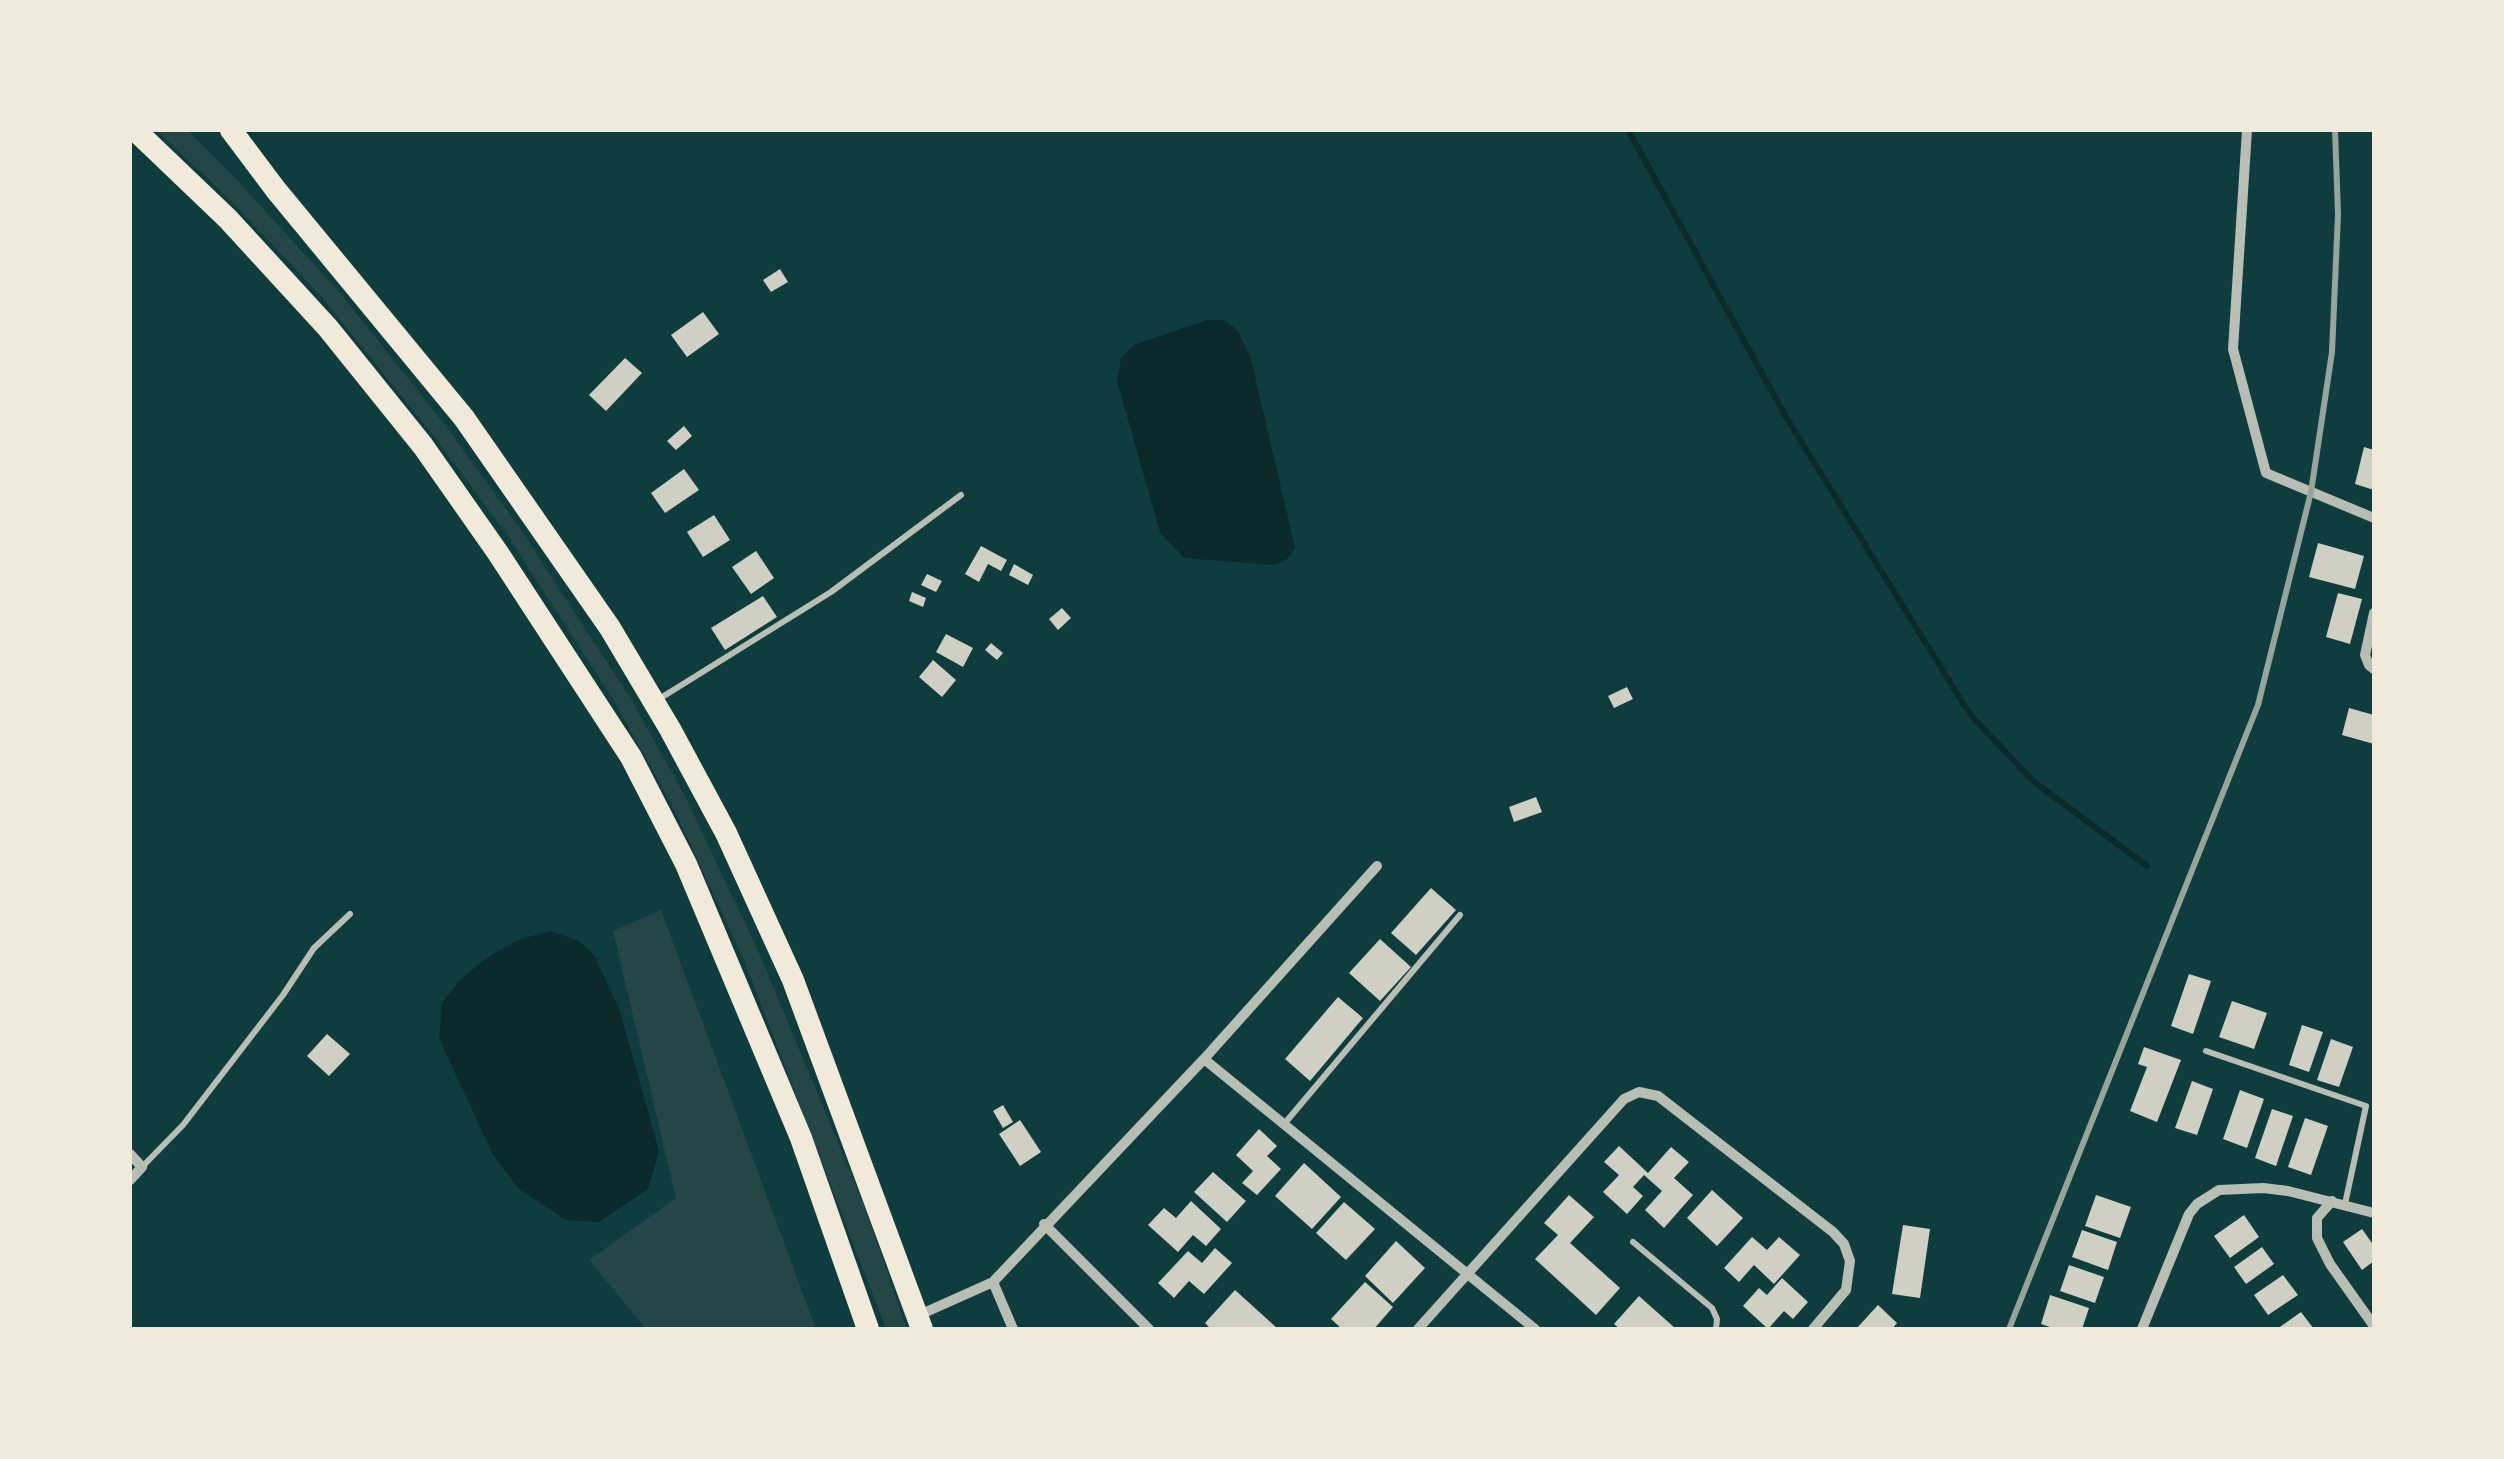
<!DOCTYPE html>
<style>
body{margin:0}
#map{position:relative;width:2504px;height:1459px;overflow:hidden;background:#0f3d3e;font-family:"Fira Sans Condensed",sans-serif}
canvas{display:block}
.frame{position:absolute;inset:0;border:132px solid #f1e9da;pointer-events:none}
</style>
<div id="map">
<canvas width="2504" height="1459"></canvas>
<div class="frame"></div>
</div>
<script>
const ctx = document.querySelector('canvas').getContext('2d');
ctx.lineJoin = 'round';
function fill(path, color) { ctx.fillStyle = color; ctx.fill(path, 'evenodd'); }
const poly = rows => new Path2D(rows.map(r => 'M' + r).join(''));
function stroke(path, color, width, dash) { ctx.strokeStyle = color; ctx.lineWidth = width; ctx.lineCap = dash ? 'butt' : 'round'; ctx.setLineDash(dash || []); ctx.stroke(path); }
fill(poly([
 [156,130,187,130,237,180,341,294,449,430,521,530,629,696,684,794,760,955,864,1205,907,1329,886,1329,744,960,671,803,614,701,510,539,433,435,320,295,225,195],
 [661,910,816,1329,646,1329,589,1260,676,1198,613,931]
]), '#244646');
fill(poly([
 [1207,320,1225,320,1237,330,1250,355,1295,548,1287,559,1273,565,1184,558,1160,532,1117,381,1121,358,1134,345],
 [550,931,579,941,594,955,619,1008,659,1151,648,1189,599,1222,566,1220,520,1190,493,1155,439,1038,442,1003,460,980,488,957,518,940]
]), '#0a2a2b');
stroke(poly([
 [1628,130,1786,417,1969,713,2033,781,2147,866]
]), '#0a2a2b', 6);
fill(poly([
 [780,269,788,282,771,292,763,280],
 [703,312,719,334,687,357,671,335],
 [625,358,642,373,606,411,589,395],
 [684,426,692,436,676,450,667,441],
 [2364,447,2374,450,2374,490,2355,484],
 [684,469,699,490,665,513,651,493],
 [714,515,730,540,703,557,687,532],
 [2318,543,2364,556,2355,589,2309,577],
 [981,546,1007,560,1001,571,988,564,979,582,965,574],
 [756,551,774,578,751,594,732,567],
 [1014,564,1033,575,1028,585,1009,575],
 [927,574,942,581,936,592,921,585],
 [912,592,926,598,923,607,909,601],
 [2338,593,2362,599,2350,644,2326,637],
 [763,596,777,617,725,650,711,628],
 [1062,608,1071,618,1058,630,1049,619],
 [946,634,973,648,963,667,936,652],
 [991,643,1003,653,997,660,985,650],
 [933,660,956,680,942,697,919,677],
 [1627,687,1633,699,1614,708,1608,696],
 [2349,708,2374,715,2374,744,2342,735],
 [1536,797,1542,812,1514,822,1509,807],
 [1431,888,1456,910,1416,955,1391,933],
 [1380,939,1411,967,1380,1001,1349,973],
 [2189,974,2211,981,2193,1034,2171,1026],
 [1338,997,1363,1018,1310,1081,1285,1059],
 [2232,1001,2267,1013,2254,1049,2219,1037],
 [2302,1025,2323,1032,2309,1072,2289,1065],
 [327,1034,350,1054,329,1076,307,1056],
 [2331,1039,2353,1047,2339,1087,2317,1080],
 [2144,1047,2181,1060,2157,1122,2130,1111,2147,1067,2138,1064],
 [2192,1081,2213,1089,2197,1135,2175,1128],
 [2240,1090,2264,1099,2247,1148,2223,1139],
 [1003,1105,1013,1122,1003,1128,993,1111],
 [2272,1109,2293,1116,2276,1166,2255,1158],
 [2305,1118,2328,1126,2311,1175,2288,1167],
 [1020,1120,1041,1152,1020,1166,999,1134],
 [1259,1129,1277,1146,1267,1156,1281,1169,1257,1195,1242,1183,1253,1171,1236,1155],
 [1619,1146,1648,1173,1671,1147,1689,1162,1674,1178,1693,1195,1664,1228,1645,1210,1662,1191,1644,1175,1633,1187,1643,1196,1627,1214,1603,1192,1619,1175,1604,1162],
 [1304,1163,1341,1197,1312,1229,1275,1196],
 [1213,1172,1246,1201,1227,1222,1194,1192],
 [1712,1190,1743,1218,1717,1246,1687,1218],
 [1569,1195,1594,1217,1570,1243,1620,1288,1596,1315,1535,1259,1558,1235,1544,1223],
 [2096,1195,2131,1207,2120,1238,2085,1226],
 [1191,1201,1221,1229,1206,1246,1193,1235,1178,1252,1148,1225,1164,1208,1176,1218],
 [1344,1202,1375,1229,1346,1260,1316,1233],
 [2244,1215,2259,1237,2230,1258,2214,1236],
 [1903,1225,1930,1229,1920,1298,1892,1294],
 [2362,1229,2374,1246,2374,1261,2362,1270,2343,1242],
 [2082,1230,2117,1242,2108,1270,2072,1257],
 [1752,1237,1767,1250,1779,1237,1800,1255,1774,1284,1754,1265,1739,1282,1724,1268],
 [1396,1241,1425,1268,1393,1303,1365,1276],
 [2262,1247,2274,1264,2246,1284,2234,1267],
 [1215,1248,1232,1263,1204,1294,1189,1281,1174,1298,1158,1283,1188,1251,1202,1263],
 [2069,1265,2104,1277,2095,1303,2060,1291],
 [2283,1275,2298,1295,2268,1315,2254,1295],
 [1782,1278,1808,1302,1793,1319,1784,1311,1768,1329,1743,1306,1759,1288,1767,1295],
 [1365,1282,1393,1307,1374,1329,1342,1329,1331,1319],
 [1235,1290,1278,1329,1211,1329,1205,1323],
 [2050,1295,2089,1308,2082,1329,2056,1329,2041,1324],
 [1639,1296,1676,1329,1620,1329,1614,1324],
 [1878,1305,1897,1323,1892,1329,1856,1329],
 [2301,1312,2314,1329,2277,1329]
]), '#cfcfc3');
stroke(poly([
 [659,699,831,592,961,495],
 [2206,1051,2366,1106,2345,1204],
 [1285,1123,1460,915],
 [142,1167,183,1125,283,995,314,948,350,914],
 [1633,1242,1712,1308,1717,1319,1716,1329]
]), '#b8beb3', 6);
stroke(poly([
 [2247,130,2233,349,2266,473,2374,518],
 [2374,613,2365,655,2369,665,2374,669],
 [1204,1059,1535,1329],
 [130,1154,142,1167,130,1180],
 [2332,1201,2317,1218,2317,1238,2330,1264,2374,1326],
 [1044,1224,1149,1329],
 [993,1282,1013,1329],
 [917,1316,993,1282,1204,1059,1377,866],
 [1418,1329,1624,1099,1639,1092,1658,1096,1833,1232,1844,1244,1850,1261,1846,1290,1813,1329],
 [2142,1329,2189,1214,2197,1204,2219,1190,2263,1188,2288,1191,2374,1213]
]), '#b8beb3', 10);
stroke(poly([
 [135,130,228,219,328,328,423,446,498,553,631,757,686,864,801,1138,868,1329],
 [231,130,276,190,464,418,610,628,670,729,726,833,793,980,922,1329]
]), '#f1e9da', 22);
stroke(poly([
 [2009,1329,2258,705,2311,492,2332,352,2338,214,2335,130]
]), '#97a49c', 6);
</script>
